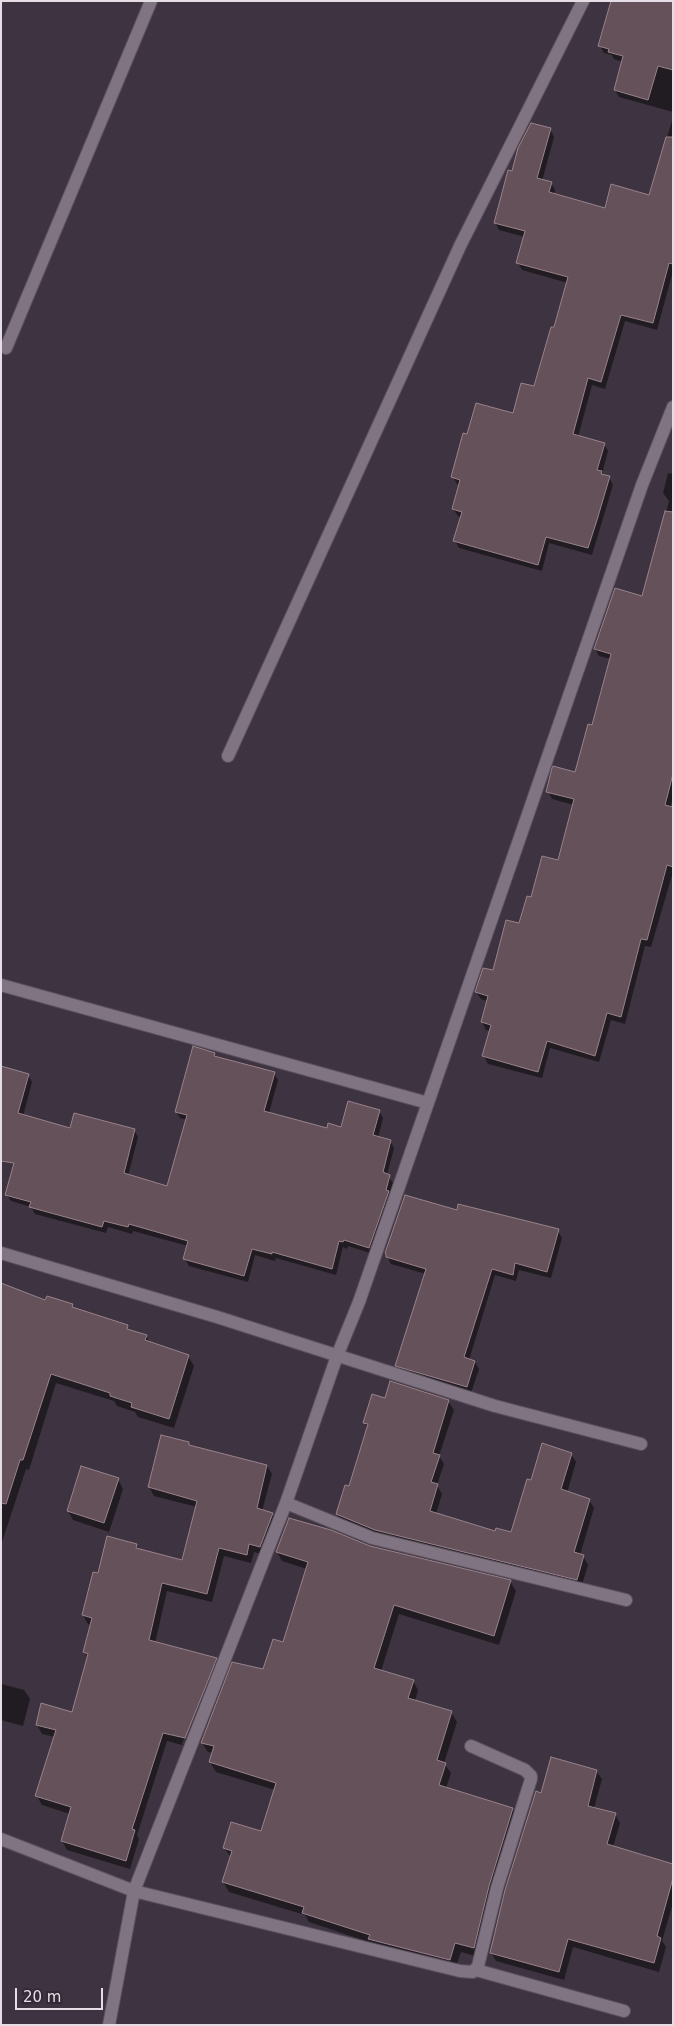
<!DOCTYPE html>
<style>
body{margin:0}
#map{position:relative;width:674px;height:2026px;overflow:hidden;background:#3e3341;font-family:"DejaVu Sans",sans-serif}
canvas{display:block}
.frame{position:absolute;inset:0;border:2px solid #e6dee7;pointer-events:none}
.scale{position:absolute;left:15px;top:1988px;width:88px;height:22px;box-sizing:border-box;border:2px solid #e6dee7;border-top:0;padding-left:6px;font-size:15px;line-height:18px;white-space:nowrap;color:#e6dee7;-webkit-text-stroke:4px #342936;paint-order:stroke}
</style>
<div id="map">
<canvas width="674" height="2026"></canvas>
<div class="frame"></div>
<div class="scale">20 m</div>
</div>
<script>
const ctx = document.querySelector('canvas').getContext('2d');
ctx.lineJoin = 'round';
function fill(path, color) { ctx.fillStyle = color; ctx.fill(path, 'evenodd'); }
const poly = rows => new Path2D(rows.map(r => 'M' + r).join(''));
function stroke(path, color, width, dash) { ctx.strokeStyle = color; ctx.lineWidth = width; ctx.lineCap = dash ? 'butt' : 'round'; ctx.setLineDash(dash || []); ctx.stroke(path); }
fill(poly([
 [673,1,673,112,619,97,615,90,623,62,614,59,612,55,604,53,600,46],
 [673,117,673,271,657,330,625,321,605,389,592,385,578,437,604,444,608,451,602,474,609,477,613,485,592,555,549,543,542,571,459,548,455,541,461,517,458,516,453,509,460,485,457,484,453,477,468,436,514,415,535,388,555,329,568,283,522,270,518,263,525,237,499,230,495,222,513,173,550,129,554,137,542,181,551,183,555,190,554,195,606,209,650,196],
 [668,473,673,474,673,797,670,808,673,808,673,872,651,947,645,946,625,1024,611,1020,599,1062,550,1048,542,1078,488,1064,484,1056,491,1031,486,1030,482,1022,487,1001,481,999,476,992,494,972,519,925,531,898,558,862,574,805,552,799,548,791,576,774,593,727,611,659,599,656,595,649,643,597,669,501,663,493],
 [214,1054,217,1058,274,1073,278,1080,269,1113,328,1130,342,1128,379,1111,383,1118,378,1138,390,1141,394,1148,387,1175,393,1183,373,1254,348,1246,347,1249,343,1247,336,1275,276,1258,275,1261,255,1255,248,1282,189,1266,185,1259,188,1246,133,1231,132,1234,108,1227,106,1233,35,1214,31,1207,11,1201,6,1194,16,1159,1,1154,28,1075,32,1082,23,1116,70,1129,134,1130,138,1137,128,1176,168,1188,187,1120,180,1118,176,1111],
 [458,1211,558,1231,562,1238,551,1278,519,1270,516,1281,495,1275,469,1360,475,1362,479,1369,471,1393,401,1372,397,1365,426,1274,391,1264,387,1256],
 [1,1284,46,1302,72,1305,75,1309,127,1326,130,1331,146,1336,150,1343,188,1356,194,1366,174,1428,138,1417,135,1412,117,1406,114,1401,56,1383,29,1470,26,1469,1,1545],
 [386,1400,448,1401,454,1410,439,1456,444,1464,437,1485,442,1494,436,1514,496,1533,512,1534,531,1481,571,1454,576,1462,567,1493,589,1500,594,1508,580,1555,583,1556,588,1565,581,1588,380,1539,342,1523,337,1514,350,1488,368,1428,365,1423],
 [188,1443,190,1446,267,1466,272,1474,262,1511,273,1514,277,1523,265,1555,254,1552,251,1563,224,1556,212,1602,167,1591,155,1643,216,1659,221,1668,190,1747,167,1741,137,1835,139,1839,130,1869,67,1850,62,1841,70,1814,42,1805,37,1796,55,1737,42,1734,37,1725,73,1713,88,1658,84,1652,91,1625,88,1624,83,1615,99,1575,136,1545,140,1550,182,1561,197,1507,154,1496,149,1487],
 [213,1664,216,1664,184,1745,182,1744],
 [118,1479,123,1489,109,1532,73,1520,68,1511],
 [370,1547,510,1581,516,1591,499,1645,399,1614,381,1671,413,1681,418,1690,415,1701,451,1712,457,1722,444,1763,451,1773,446,1788,513,1809,518,1819,479,1957,461,1952,455,1969,375,1948,372,1943,309,1922,305,1915,229,1892,223,1882,231,1857,224,1848,262,1833,275,1790,216,1772,210,1762,213,1753,208,1752,202,1743,264,1671,284,1643,307,1569,282,1561,277,1552],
 [1,1684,24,1690,30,1699,23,1726,1,1720],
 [596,1771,602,1779,594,1808,615,1814,620,1823,613,1847,673,1865,673,1903,662,1941,666,1947,659,1972,573,1947,564,1980,496,1961,491,1952,542,1794]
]), '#0007');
const building = poly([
 [611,1,673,1,673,70,658,66,648,100,614,90,623,56,608,52,609,49,598,46,611,1],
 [531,123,551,128,537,178,552,182,549,192,605,208,611,184,649,195,666,137,673,137,673,264,669,263,653,323,621,315,601,382,588,378,573,434,605,443,597,470,602,471,601,474,610,476,597,520,588,548,546,537,538,565,453,541,462,512,452,509,460,480,451,477,463,433,467,434,476,403,513,413,521,383,534,386,551,327,554,327,568,277,516,263,525,231,494,223,508,170,512,171,518,148,531,123],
 [665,511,673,512,673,774,665,805,673,807,673,867,667,865,647,940,641,939,621,1017,607,1013,595,1056,547,1041,538,1072,482,1056,491,1025,481,1022,488,996,475,992,483,968,493,970,506,920,519,923,527,896,531,897,542,856,558,860,574,799,546,792,552,768,553,766,575,772,588,724,592,725,611,654,594,649,615,588,642,596,665,511],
 [193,1046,215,1053,214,1056,275,1072,264,1111,327,1128,328,1123,341,1127,348,1101,380,1110,373,1135,391,1140,383,1172,390,1175,386,1190,389,1191,369,1248,344,1240,343,1242,339,1241,332,1269,272,1252,272,1254,252,1249,244,1276,183,1259,188,1241,129,1224,128,1227,104,1221,102,1227,29,1207,31,1202,5,1195,14,1163,1,1161,1,1066,29,1074,18,1113,70,1128,74,1113,135,1129,124,1173,167,1186,187,1115,175,1112,193,1046],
 [405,1195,457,1210,458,1204,559,1229,547,1272,515,1263,513,1275,492,1269,464,1357,475,1361,467,1387,395,1366,426,1269,386,1257,386,1254,385,1253,405,1195],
 [1,1283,45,1300,47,1296,73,1304,72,1307,128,1325,127,1329,147,1335,145,1340,189,1355,169,1419,131,1407,132,1403,110,1396,110,1393,51,1374,23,1460,20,1460,6,1504,1,1503,1,1283],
 [390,1381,449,1400,433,1453,440,1455,431,1482,438,1484,430,1511,495,1531,496,1528,511,1532,527,1479,531,1480,542,1443,572,1453,561,1489,590,1499,574,1552,584,1555,577,1580,375,1530,336,1514,345,1485,349,1486,368,1424,363,1423,372,1394,385,1398,390,1381],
 [161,1435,189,1442,189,1445,267,1465,257,1508,273,1513,260,1547,249,1544,247,1555,219,1548,207,1594,162,1583,149,1640,217,1658,185,1738,163,1733,132,1829,135,1830,126,1861,61,1841,71,1807,35,1796,56,1730,36,1725,41,1703,72,1712,88,1654,83,1652,92,1618,82,1615,93,1572,98,1573,107,1536,137,1544,136,1548,182,1560,197,1501,148,1487,161,1435],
 [81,1466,119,1478,104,1523,67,1511,81,1466],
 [289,1518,331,1530,370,1546,511,1580,494,1636,394,1605,374,1668,414,1680,408,1698,452,1711,437,1760,446,1763,439,1785,513,1808,489,1886,474,1948,455,1943,450,1960,368,1939,370,1935,302,1913,304,1907,222,1882,232,1851,223,1848,231,1822,261,1831,276,1783,209,1762,214,1746,201,1743,232,1662,263,1669,273,1639,283,1642,308,1562,276,1552,289,1518],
 [551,1757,597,1770,588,1806,616,1813,607,1844,673,1864,673,1878,657,1936,661,1938,654,1963,568,1939,559,1972,490,1953,505,1890,536,1791,541,1793,551,1757]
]);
fill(building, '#655159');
stroke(building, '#99838b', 1);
const street = poly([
 [6,348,151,1],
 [228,756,460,246,583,1],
 [1,985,428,1103],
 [1,1253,217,1317,495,1406,641,1444],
 [286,1503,372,1538,626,1600],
 [1,1839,134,1891,460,1971,473,1972,478,1966,497,1888,531,1779,531,1776,525,1770,471,1746],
 [476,1970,624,2011],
 [109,2025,134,1891,286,1503,337,1356,359,1302,642,485,673,407]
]);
stroke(street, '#5b515d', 14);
stroke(street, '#807382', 12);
</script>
